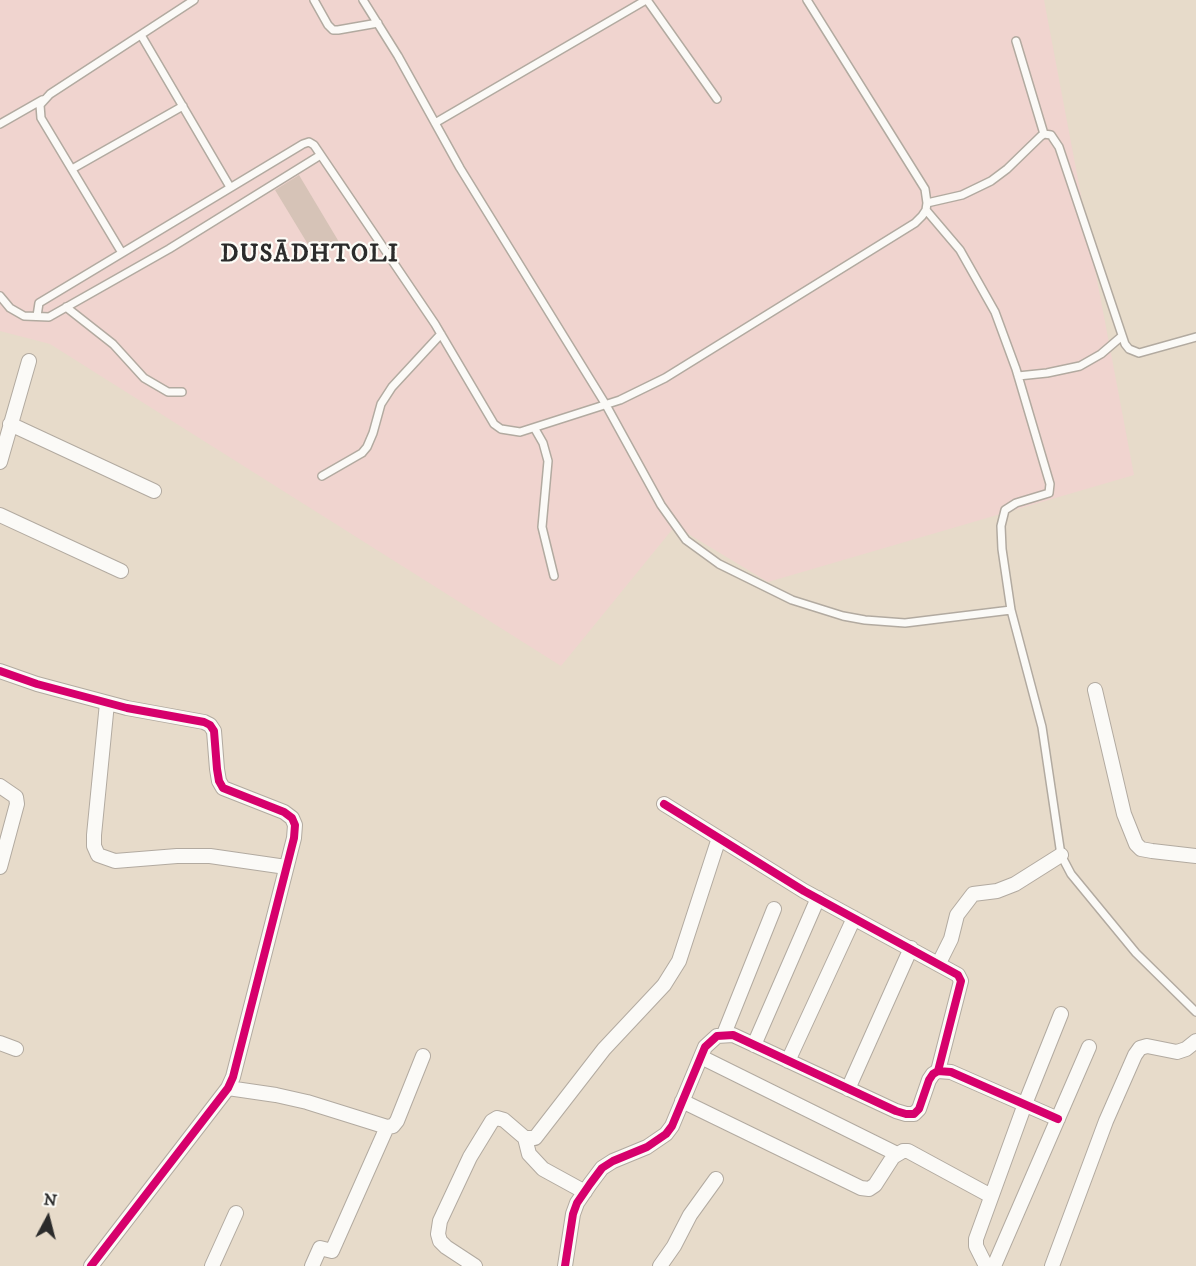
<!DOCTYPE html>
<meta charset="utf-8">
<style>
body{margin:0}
#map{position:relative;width:1196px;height:1266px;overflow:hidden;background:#e7dbca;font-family:"IM FELL DW Pica",serif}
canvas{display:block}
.north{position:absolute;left:18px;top:1188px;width:60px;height:60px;-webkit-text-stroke:4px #fdfcf7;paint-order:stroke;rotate:7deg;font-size:16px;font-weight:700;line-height:24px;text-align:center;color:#2b2b2b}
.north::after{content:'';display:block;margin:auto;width:21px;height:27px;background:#2b2b2b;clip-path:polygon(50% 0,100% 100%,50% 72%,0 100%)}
</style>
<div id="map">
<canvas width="1196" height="1266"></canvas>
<div class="north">N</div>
</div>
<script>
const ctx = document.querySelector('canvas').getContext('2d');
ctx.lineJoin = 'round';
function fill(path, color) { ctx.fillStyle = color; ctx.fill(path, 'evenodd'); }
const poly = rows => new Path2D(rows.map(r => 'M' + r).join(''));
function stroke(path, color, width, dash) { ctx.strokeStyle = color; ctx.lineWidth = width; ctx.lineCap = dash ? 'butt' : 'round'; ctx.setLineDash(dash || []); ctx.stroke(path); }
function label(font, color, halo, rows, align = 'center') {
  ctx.font = font + ' "IM FELL DW Pica",serif'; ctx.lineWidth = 4.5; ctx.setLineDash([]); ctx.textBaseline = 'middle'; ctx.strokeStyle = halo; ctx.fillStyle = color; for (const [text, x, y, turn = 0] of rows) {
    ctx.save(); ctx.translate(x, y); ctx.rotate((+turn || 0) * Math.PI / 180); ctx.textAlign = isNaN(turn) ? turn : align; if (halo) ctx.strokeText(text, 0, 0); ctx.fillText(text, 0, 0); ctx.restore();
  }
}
fill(poly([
 [0,0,1044,0,1134,475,768,582,675,526,561,666,50,344,0,331]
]), '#f0d4cf');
fill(poly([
 [299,175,339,242,315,256,275,190]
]), '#d6c3b7');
const lane = poly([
 [314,0,328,25,333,30,338,30,378,23],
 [363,0,398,56,460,168,606,405,661,505,686,540,719,564,792,600,843,616,865,620,905,623,1011,610],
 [647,0,717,99],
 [141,35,230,187],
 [1016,41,1044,134],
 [435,123,646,0],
 [0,124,42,100],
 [72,169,183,106],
 [927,203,962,195,991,181,1007,169,1041,136,1044,134,1051,135,1059,147,1125,344,1129,349,1139,353,1196,337],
 [926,210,960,250,995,312,1016,369,1050,484,1049,493,1016,503,1005,510,1001,526,1002,549,1011,610,1042,727,1061,855,1071,874,1136,953,1196,1012],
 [122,253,41,118,40,105,50,94,194,0],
 [0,296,10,308,24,316,49,317,169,249,319,156],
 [66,307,113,344,144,378,168,392,182,392],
 [37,316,39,303,303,144,309,142,314,145,435,324,494,424,501,429,520,432,620,400,665,378,915,223,922,216,926,210,927,203,925,189,807,0],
 [1018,376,1047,373,1080,366,1101,354,1122,336],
 [535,429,543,443,548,461,542,527,554,576],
 [322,476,362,453,367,447,373,433,381,404,392,387,441,334]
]);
const street = poly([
 [10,424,154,491],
 [0,462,29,361],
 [0,515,121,571],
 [0,671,37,684,127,708,204,722,210,725,214,731,217,769,219,781,223,788,284,812,292,818,295,825,294,838,233,1077,228,1088,91,1266],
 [1095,690,1124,814,1136,844,1141,849,1152,851,1196,856],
 [107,703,94,835,94,846,98,855,115,861,177,856,210,856,286,867],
 [0,786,16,797,17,804,0,867],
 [664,804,804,891,958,975,961,981,938,1071],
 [939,963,951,939,957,915,973,894,997,891,1015,884,1061,855],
 [724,1034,774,909],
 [0,1043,16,1049],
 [754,1045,818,898],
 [701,1057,897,1154],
 [788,1061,854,918],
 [228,1088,276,1095,307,1102,387,1127,393,1126,397,1121,423,1056],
 [848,1089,911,948],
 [682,1101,861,1188,869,1189,875,1185,893,1157,903,1151,908,1151,991,1196],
 [525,1138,529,1154,543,1169,585,1192],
 [212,1266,236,1213],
 [312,1266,320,1248,332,1251,387,1127],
 [475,1266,446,1247,440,1241,438,1234,440,1221,470,1157,492,1121,497,1118,504,1120,525,1138,535,1138,604,1049,664,985,679,961,719,838],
 [565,1266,573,1214,577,1203,590,1184,602,1168,613,1161,647,1147,666,1134,672,1126,705,1047,717,1036,733,1035,896,1111,906,1114,914,1114,919,1109,929,1080,933,1074,938,1071,951,1072,1058,1119],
 [660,1266,674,1246,690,1215,716,1179],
 [986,1266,976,1246,976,1239,1025,1104,1061,1014],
 [994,1266,1089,1047],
 [1052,1266,1106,1121,1135,1055,1140,1048,1147,1046,1177,1052,1186,1049,1196,1041]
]);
stroke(lane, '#b2aaa0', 10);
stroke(street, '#b2aaa0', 16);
stroke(lane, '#fbfaf7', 7);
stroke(street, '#fbfaf7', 14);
stroke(poly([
 [0,671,37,684,127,708,204,722,210,725,214,731,217,769,219,781,223,788,284,812,292,818,295,825,294,838,233,1077,228,1088,91,1266],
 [664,804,804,891,958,975,961,981,938,1071],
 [565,1266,573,1214,577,1203,590,1184,602,1168,613,1161,647,1147,666,1134,672,1126,705,1047,717,1036,733,1035,896,1111,906,1114,914,1114,919,1109,929,1080,933,1074,938,1071,951,1072,1058,1119]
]), '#d6006c', 8);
ctx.letterSpacing = '1.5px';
label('bold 24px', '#2b2b2b', '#fdfcf7', [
 ["DUSĀDHTOLI",310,256]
]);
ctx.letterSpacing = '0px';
</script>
